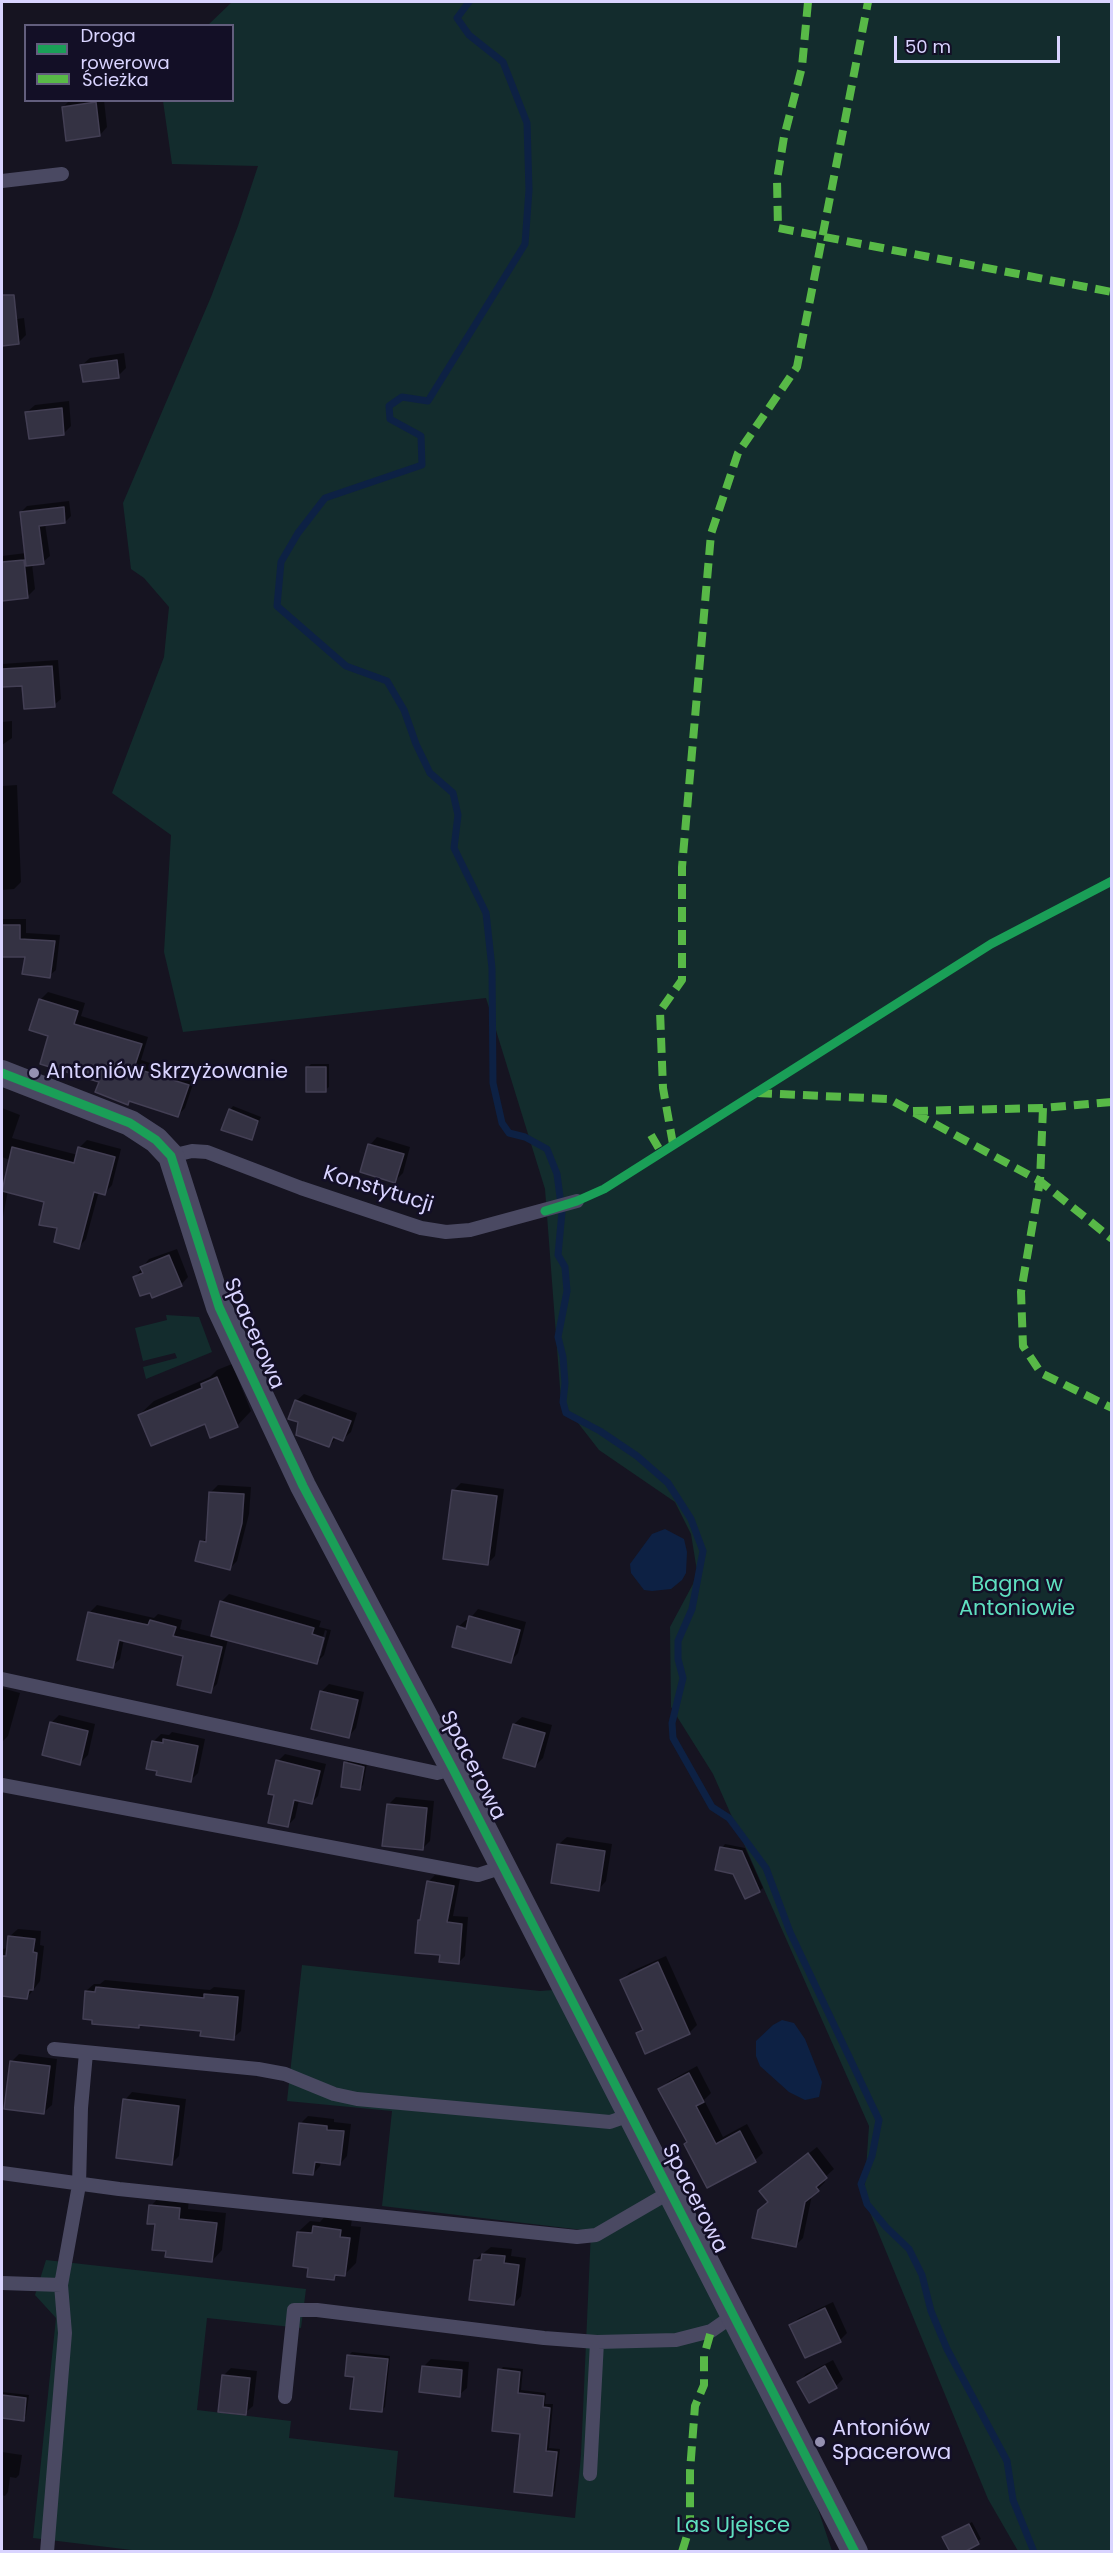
<!DOCTYPE html>
<meta charset="utf-8">
<style>
body{margin:0}
#map{position:relative;width:1113px;height:2553px;overflow:hidden;background:#161421;font-family:Poppins,sans-serif}
canvas{display:block}
.frame{position:absolute;inset:0;border:3px solid #d9d4ff;pointer-events:none}
.legend{position:absolute;left:24px;top:24px;width:210px;height:78px;box-sizing:border-box;background:#130f26;border:2px solid #625e7d;margin:0;padding:8px 10px;list-style:none;font-size:18px;color:#d9d4ff}
.legend li{display:flex;align-items:center;gap:12px;height:30px}
.legend b{width:30px;border:2px solid #625e7d}
.scale{position:absolute;left:894px;top:36px;width:166px;height:27px;box-sizing:border-box;border:3px solid #d9d4ff;border-top:0;padding-left:8px;font-size:18px;line-height:21px;white-space:nowrap;color:#d9d4ff;-webkit-text-stroke:4px #130f26;paint-order:stroke}
</style>
<div id="map">
<canvas width="1113" height="2553"></canvas>
<div class="frame"></div>
<ul class="legend">
<li><b style="height:8px;background:#1a9f57"></b>Droga rowerowa</li>
<li><b style="height:8px;background:#58b947"></b>Ścieżka</li>
</ul>
<div class="scale">50 m</div>
</div>
<script>
const ctx = document.querySelector('canvas').getContext('2d');
ctx.lineJoin = 'round';
function fill(path, color) { ctx.fillStyle = color; ctx.fill(path, 'evenodd'); }
const poly = rows => new Path2D(rows.map(r => 'M' + r).join(''));
function stroke(path, color, width, dash) { ctx.strokeStyle = color; ctx.lineWidth = width; ctx.lineCap = dash ? 'butt' : 'round'; ctx.setLineDash(dash || []); ctx.stroke(path); }
function label(font, color, halo, rows, align = 'center') {
  ctx.font = font + ' Poppins,sans-serif'; ctx.lineWidth = 5; ctx.setLineDash([]); ctx.textBaseline = 'middle'; ctx.strokeStyle = halo; ctx.fillStyle = color; for (const [text, x, y, turn = 0] of rows) {
    ctx.save(); ctx.translate(x, y); ctx.rotate((+turn || 0) * Math.PI / 180); ctx.textAlign = isNaN(turn) ? turn : align; if (halo) ctx.strokeText(text, 0, 0); ctx.fillText(text, 0, 0); ctx.restore();
  }
}
fill(poly([
 [232,2,1111,2,1111,2551,1018,2551,988,2499,864,2198,869,2126,713,1774,671,1707,670,1627,693,1584,697,1571,691,1534,675,1502,599,1450,561,1401,545,1189,486,998,183,1032,164,952,171,835,112,793,164,657,169,607,144,578,131,569,123,503,211,297,238,226,258,166,172,164,163,101,232,100,232,26,208,25],
 [166,1315,199,1317,212,1352,146,1379,143,1367,177,1358,175,1353,143,1361,135,1328,167,1320],
 [302,1965,540,1991,553,1990,812,2491,832,2551,148,2552,33,2538,56,2318,35,2295,46,2260,306,2289,301,2328,207,2318,197,2410,291,2421,289,2438,398,2451,394,2497,575,2518,581,2455,591,2231,382,2206,392,2111,287,2101]
]), '#132c2d');
fill(poly([
 [665,1529,684,1539,687,1552,686,1573,682,1580,671,1589,652,1591,644,1590,631,1573,630,1564,652,1534],
 [782,2020,794,2023,805,2039,822,2082,819,2097,805,2100,789,2092,760,2066,756,2056,756,2041,773,2025]
]), '#0d2144');
fill(poly([
 [70,100,104,100,107,127,100,135,63,107],
 [7,301,10,320,24,318,26,335,18,343,2,345,2,302],
 [124,353,126,368,118,376,82,365,90,358],
 [69,401,71,426,64,433,27,412,35,405],
 [69,501,71,516,65,522,45,524,50,556,43,562,32,564,35,589,27,597,2,599,2,556,26,553,21,512,27,506],
 [58,660,61,699,54,705,24,684,2,685,2,664],
 [12,721,12,738,2,745,2,722],
 [17,785,21,882,14,889,2,890,2,786],
 [2,919,26,919,26,933,60,935,56,970,49,976,26,955,2,955],
 [48,992,85,1003,81,1016,148,1037,141,1060,195,1078,185,1108,178,1115,130,1100,127,1103,101,1081,50,1035,40,1000],
 [311,1064,329,1064,329,1087,325,1090,307,1068],
 [233,1106,261,1117,251,1138,230,1110],
 [2,1108,20,1115,12,1138,78,1155,79,1148,87,1140,121,1149,112,1185,105,1193,99,1191,86,1239,79,1247,59,1227,23,1165,2,1157],
 [377,1137,410,1147,403,1173,395,1181,370,1145],
 [2,1188,8,1190,2,1222],
 [177,1249,188,1277,181,1285,151,1291,135,1277,149,1259],
 [232,1364,251,1411,237,1426,139,1415,154,1401,210,1377,217,1370],
 [304,1394,357,1413,351,1432,343,1439,337,1437,329,1446,300,1421,296,1401],
 [461,1483,504,1489,495,1556,488,1563,453,1491],
 [218,1485,251,1487,249,1514,237,1561,230,1568,202,1542,208,1536,211,1492],
 [229,1594,321,1621,319,1627,331,1630,324,1655,316,1663,228,1639,217,1684,210,1691,185,1655,124,1639,120,1659,112,1666,79,1659,90,1612,97,1605,154,1618,158,1614,182,1620,180,1629,212,1637,221,1602],
 [325,1630,327,1631,321,1656,318,1656],
 [478,1609,526,1622,518,1653,511,1661,453,1646,458,1627,466,1620,469,1620],
 [461,1626,473,1629,473,1632,461,1629],
 [329,1684,364,1692,356,1728,349,1736,321,1692],
 [2,1688,20,1693,8,1736,2,1742],
 [59,1715,95,1724,88,1755,80,1763,44,1754,52,1722],
 [522,1717,552,1725,543,1758,535,1766,514,1724],
 [172,1732,205,1739,198,1773,190,1781,153,1742,161,1734,169,1735],
 [285,1754,326,1764,318,1796,311,1803,299,1800,295,1818,288,1825,276,1794,278,1761],
 [349,1760,367,1763,363,1785,360,1788,346,1763],
 [396,1797,434,1801,430,1841,422,1849,388,1805],
 [567,1837,612,1844,606,1881,599,1889,559,1844],
 [725,1844,745,1848,763,1888,759,1891,734,1872,722,1848],
 [435,1875,460,1879,453,1916,468,1917,465,1956,458,1963,419,1920,428,1882],
 [18,1929,41,1931,40,1945,44,1946,40,1981,27,1998,2,1985,2,1949,9,1948,10,1936],
 [666,1956,697,2025,689,2033,638,2033,644,2027,622,1980,630,1972],
 [105,1980,210,1990,214,1987,245,1990,241,2031,233,2038,202,2030,141,2024,138,2026,86,1991,94,1984,100,1984],
 [19,2054,57,2059,52,2105,44,2112,12,2061],
 [697,2066,711,2093,704,2100,723,2137,747,2124,763,2153,755,2160,688,2141,660,2090,668,2082],
 [132,2092,186,2099,179,2156,172,2163,125,2100],
 [308,2116,334,2119,334,2122,351,2124,347,2156,340,2164,321,2162,320,2166,313,2174,300,2124],
 [817,2147,834,2169,823,2179,825,2182,812,2195,803,2238,795,2246,759,2211,769,2201,761,2191],
 [161,2195,189,2198,188,2209,226,2213,222,2250,212,2261,168,2250,151,2206],
 [326,2215,352,2218,351,2226,361,2227,356,2263,345,2274,339,2274,334,2279,310,2266,298,2232,310,2221,320,2222],
 [491,2247,512,2249,511,2256,526,2258,521,2296,514,2304,475,2260],
 [833,2302,847,2333,840,2340,791,2325,799,2318],
 [352,2352,390,2356,385,2407,381,2411,355,2376,348,2356],
 [431,2359,469,2362,467,2388,459,2395,424,2366],
 [833,2360,843,2379,836,2386,799,2382,806,2374],
 [503,2367,523,2369,521,2390,546,2393,545,2404,553,2404,549,2448,560,2449,555,2491,551,2495,522,2433,500,2370],
 [231,2368,257,2371,253,2406,245,2413,223,2376],
 [2,2392,29,2395,26,2416,23,2419,2,2417],
 [2,2452,22,2455,19,2475,16,2478,10,2477,8,2492,5,2496,2,2495],
 [972,2522,981,2539,967,2548,969,2552,952,2552,944,2537]
]), '#0007');
stroke(poly([
 [469,2,457,18,469,35,503,62,527,123,529,190,525,244,428,401,402,397,389,406,390,419,421,436,422,465,325,498,298,533,281,562,277,606,346,666,387,681,404,710,416,744,430,773,453,793,458,815,454,848,486,913,492,968,493,1083,502,1123,509,1133,525,1137,547,1149,557,1174,562,1212,558,1255,565,1267,567,1291,558,1337,563,1357,565,1383,563,1402,566,1413,600,1431,637,1456,668,1483,691,1519,703,1551,692,1609,678,1641,678,1659,683,1678,672,1723,673,1738,712,1807,729,1818,766,1868,790,1932,879,2120,872,2156,861,2184,867,2204,886,2227,909,2249,922,2275,931,2311,947,2349,1007,2461,1013,2500,1034,2552]
]), '#0d2144', 7);
const building = poly([
 [96,102,100,136,66,141,62,107,96,102],
 [2,295,14,295,19,344,2,346,2,295],
 [117,360,119,378,83,382,80,365,117,360],
 [62,408,64,435,29,439,25,412,62,408],
 [64,507,65,523,39,526,44,564,26,566,20,512,64,507],
 [24,560,28,598,2,601,2,562,24,560],
 [52,666,55,707,24,709,22,686,2,687,2,669,52,666],
 [2,925,20,925,20,939,55,941,50,978,22,974,25,957,2,957,2,925],
 [39,999,78,1011,74,1024,142,1044,134,1068,189,1085,178,1117,129,1101,128,1105,95,1092,99,1082,40,1064,48,1036,29,1030,39,999],
 [306,1067,326,1067,326,1092,306,1092,306,1067],
 [229,1109,258,1121,252,1140,221,1130,229,1109],
 [368,1144,404,1154,395,1183,360,1172,368,1144],
 [12,1147,74,1163,78,1147,115,1157,105,1195,94,1192,79,1249,54,1242,57,1228,39,1225,44,1202,2,1191,12,1147],
 [169,1255,182,1286,152,1298,150,1293,140,1296,133,1277,143,1273,140,1267,169,1255],
 [217,1377,238,1427,210,1438,205,1424,151,1446,138,1415,202,1388,201,1384,217,1377],
 [295,1400,351,1421,343,1441,333,1437,329,1447,296,1435,298,1422,288,1419,295,1400],
 [452,1490,497,1496,488,1565,443,1559,452,1490],
 [209,1492,244,1494,242,1523,230,1570,195,1561,200,1541,206,1542,209,1492],
 [220,1601,314,1628,312,1634,324,1638,317,1664,211,1636,220,1601],
 [88,1612,148,1625,150,1620,176,1627,173,1636,222,1647,211,1693,177,1685,183,1656,119,1640,113,1668,77,1660,88,1612],
 [469,1616,520,1630,511,1663,452,1647,457,1626,466,1629,469,1616],
 [320,1691,358,1700,349,1738,311,1729,320,1691],
 [50,1722,88,1731,80,1765,42,1755,50,1722],
 [513,1724,545,1733,535,1767,503,1758,513,1724],
 [163,1739,198,1746,191,1782,156,1775,157,1771,146,1769,152,1741,163,1743,163,1739],
 [276,1760,320,1771,312,1804,294,1800,288,1827,268,1823,274,1795,268,1794,276,1760],
 [344,1762,364,1767,360,1790,341,1787,344,1762],
 [387,1804,427,1808,423,1850,382,1846,387,1804],
 [557,1844,605,1851,599,1891,551,1883,557,1844],
 [720,1847,742,1851,760,1892,745,1899,733,1874,715,1870,720,1847],
 [427,1881,454,1886,447,1922,462,1924,459,1964,439,1962,440,1955,415,1953,418,1920,420,1920,427,1881],
 [8,1936,35,1939,33,1952,37,1953,33,1990,29,1990,27,1999,2,1996,2,1956,6,1956,8,1936],
 [658,1962,690,2034,645,2054,636,2033,643,2030,620,1980,658,1962],
 [96,1987,204,1998,204,1994,238,1997,234,2040,200,2036,201,2031,139,2025,139,2028,92,2024,92,2020,83,2019,85,1991,95,1992,96,1987],
 [10,2061,50,2066,44,2114,4,2109,10,2061],
 [689,2073,704,2102,696,2106,716,2144,740,2131,756,2162,707,2188,684,2144,687,2142,658,2089,689,2073],
 [123,2099,179,2106,172,2165,116,2158,123,2099],
 [299,2123,327,2126,327,2130,344,2131,340,2165,315,2162,313,2175,293,2173,299,2123],
 [808,2153,827,2178,816,2187,819,2191,805,2202,796,2247,752,2238,758,2210,768,2202,759,2191,808,2153],
 [149,2205,180,2208,179,2219,217,2223,212,2262,165,2257,166,2251,152,2250,155,2224,147,2224,149,2205],
 [313,2226,341,2230,340,2237,350,2238,345,2276,335,2275,334,2280,307,2277,308,2268,293,2266,297,2232,312,2233,313,2226],
 [482,2254,505,2256,504,2263,519,2265,514,2305,469,2300,474,2260,481,2260,482,2254],
 [825,2308,841,2342,805,2358,789,2325,825,2308],
 [347,2355,388,2359,382,2412,350,2409,354,2377,345,2376,347,2355],
 [422,2366,462,2370,460,2397,419,2392,422,2366],
 [825,2366,837,2388,809,2403,797,2382,825,2366],
 [498,2369,520,2372,518,2393,544,2396,543,2407,550,2408,546,2451,557,2452,552,2496,514,2492,520,2434,492,2431,498,2369],
 [222,2375,250,2378,246,2415,218,2412,222,2375],
 [2,2395,26,2398,24,2421,2,2418,2,2395],
 [969,2524,979,2544,964,2552,950,2552,942,2537,969,2524]
]);
fill(building, '#343243');
stroke(building, '#433f54', 1.5);
stroke(poly([
 [2,181,62,174],
 [171,1156,192,1151,207,1152,301,1188,421,1228,446,1232,470,1230,577,1201],
 [2,1679,437,1773,453,1769],
 [2,1785,478,1875,503,1867],
 [54,2049,258,2069,285,2074,334,2094,357,2099,610,2122,630,2115],
 [2,2173,119,2189,577,2237,596,2235,670,2192],
 [2,2283,61,2285,79,2185,81,2108,86,2053],
 [285,2397,294,2310,317,2310,544,2338,597,2342,676,2340,711,2331,734,2315],
 [590,2474,597,2342],
 [47,2552,65,2333,61,2285]
]), '#4a4962', 14);
stroke(poly([
 [2,1073,130,1123,156,1140,171,1156,219,1307,303,1486,453,1769,855,2552]
]), '#4a4962', 26);
stroke(poly([
 [808,2,802,67,784,137,777,180,778,228,1112,292],
 [757,1093,889,1099,1040,1181,1021,1292,1023,1346,1041,1373,1112,1408],
 [1043,1108,1040,1181,1112,1239],
 [913,1111,1043,1108,1112,1102],
 [651,1135,661,1152],
 [673,1144,663,1088,660,1011,682,980,682,867,711,534,738,453,797,367,868,2],
 [682,2552,690,2526,690,2471,695,2406,704,2385,704,2356,711,2331]
]), '#58b947', 8, [15, 8]);
stroke(poly([
 [2,1073,130,1123,156,1140,171,1156,219,1307,303,1486,453,1769,855,2552],
 [545,1211,577,1201,604,1189,991,944,1112,881]
]), '#1a9f57', 9);
for (const [x, y, r, color] of [
 [34,1073,6,"#9591b1"],
 [820,2442,6,"#9591b1"]
]) { const dot = new Path2D(); dot.arc(x, y, r, 0, 2 * Math.PI); ctx.fillStyle = color; ctx.fill(dot); stroke(dot, '#130f26', 2); }
label('21px', '#d9d4ff', '#130f26', [
 ["Antoniów Skrzyżowanie",46,1073],
 ["Antoniów",832,2430],
 ["Spacerowa",832,2454]
], 'left');
label('21px', '#d9d4ff', '#130f26', [
 ["Konstytucji",378,1190,17],
 ["Spacerowa",253,1334,66],
 ["Spacerowa",472,1766,63],
 ["Spacerowa",694,2199,63]
]);
label('21px', '#5fe0c0', '#130f26', [
 ["Bagna w",1017,1586],
 ["Antoniowie",1017,1610],
 ["Las Ujejsce",733,2527]
]);
</script>
